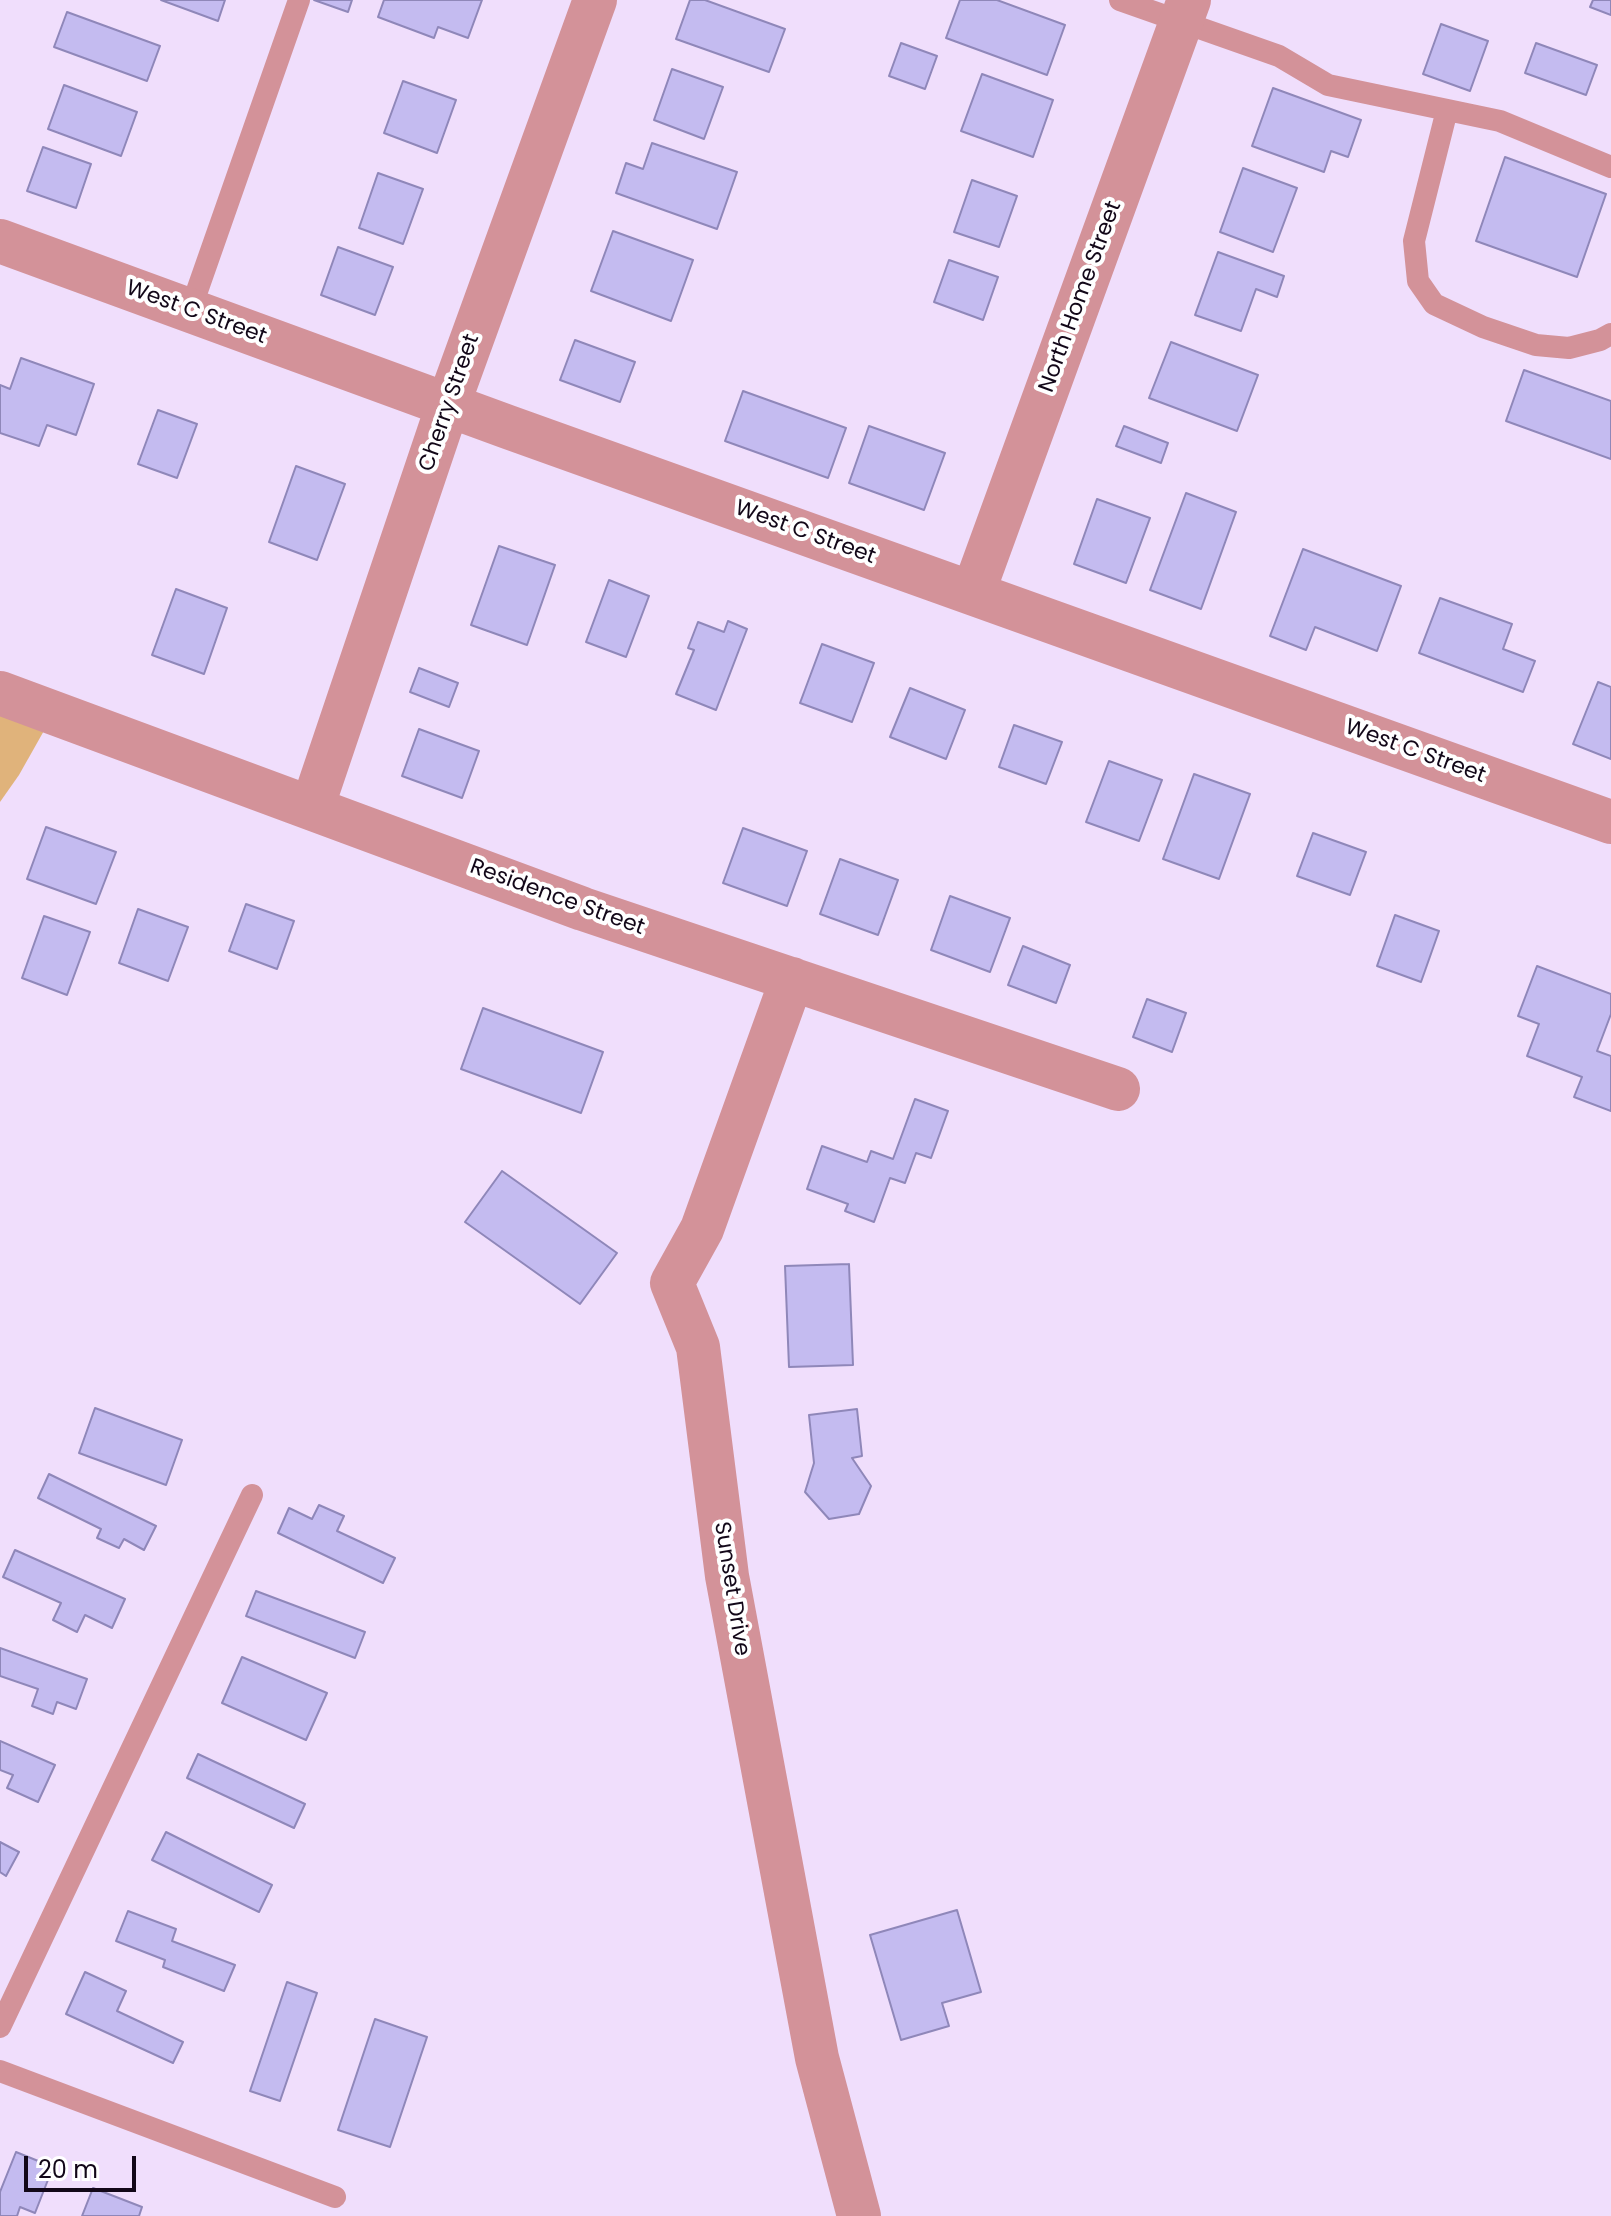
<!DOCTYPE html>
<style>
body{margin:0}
#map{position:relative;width:1611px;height:2216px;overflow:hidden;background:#f0defc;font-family:Poppins,sans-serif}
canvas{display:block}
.scale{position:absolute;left:24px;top:2156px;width:112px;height:36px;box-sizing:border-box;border:4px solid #120718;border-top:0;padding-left:10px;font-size:24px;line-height:28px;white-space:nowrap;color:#120718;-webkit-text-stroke:6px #fff;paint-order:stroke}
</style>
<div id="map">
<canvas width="1611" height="2216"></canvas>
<div class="scale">20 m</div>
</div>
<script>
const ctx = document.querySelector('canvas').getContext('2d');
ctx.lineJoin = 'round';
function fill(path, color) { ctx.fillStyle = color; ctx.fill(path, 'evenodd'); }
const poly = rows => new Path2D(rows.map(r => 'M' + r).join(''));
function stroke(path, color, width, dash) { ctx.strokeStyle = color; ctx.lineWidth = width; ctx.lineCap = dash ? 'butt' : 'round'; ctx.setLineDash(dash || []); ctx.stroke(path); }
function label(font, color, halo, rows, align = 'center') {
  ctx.font = font + ' Poppins,sans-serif'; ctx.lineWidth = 8; ctx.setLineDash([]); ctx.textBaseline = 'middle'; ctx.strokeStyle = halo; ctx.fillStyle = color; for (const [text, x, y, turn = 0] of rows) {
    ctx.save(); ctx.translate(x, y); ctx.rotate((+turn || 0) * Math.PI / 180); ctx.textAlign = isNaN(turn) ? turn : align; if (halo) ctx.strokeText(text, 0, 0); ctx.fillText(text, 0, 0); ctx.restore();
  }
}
fill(poly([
 [0,693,54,713,19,775,0,802]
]), '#e0b37b');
const building = poly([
 [161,0,225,0,218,21,161,0],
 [314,0,352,0,348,12,314,0],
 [384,0,482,0,468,38,438,27,434,38,378,17,384,0],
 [690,0,705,0,785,29,769,72,676,39,690,0],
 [960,0,997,0,1065,25,1047,75,946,38,960,0],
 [1593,0,1611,0,1611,15,1590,7,1593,0],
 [67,12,160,46,147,81,54,47,67,12],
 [1441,24,1488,41,1470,91,1423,74,1441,24],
 [901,43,937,56,925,89,889,76,901,43],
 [1536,43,1597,65,1586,95,1525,73,1536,43],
 [672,69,723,87,704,139,654,120,672,69],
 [982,74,1053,100,1033,157,961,131,982,74],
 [403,81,456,100,437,153,384,133,403,81],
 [64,85,137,112,121,156,48,129,64,85],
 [1273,88,1361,120,1348,157,1331,151,1324,172,1252,146,1273,88],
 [652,143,737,172,717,229,616,193,626,163,643,169,652,143],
 [43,147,91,164,76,208,27,191,43,147],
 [1505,157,1606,194,1577,277,1476,241,1505,157],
 [1243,168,1297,188,1273,252,1220,232,1243,168],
 [378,173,423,189,403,244,359,228,378,173],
 [972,180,1017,196,999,247,954,232,972,180],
 [613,231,693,260,671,321,591,291,613,231],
 [338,247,393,267,375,315,321,295,338,247],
 [1218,252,1284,276,1277,297,1256,289,1241,331,1195,315,1218,252],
 [949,260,998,277,983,320,934,302,949,260],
 [575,340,635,362,620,402,560,380,575,340],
 [1171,342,1258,375,1237,431,1149,398,1171,342],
 [21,358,94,384,76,435,47,425,39,446,0,433,0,385,10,389,21,358],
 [1524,370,1611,401,1611,459,1506,421,1524,370],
 [743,391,846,428,828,478,725,441,743,391],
 [158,410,197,424,177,478,138,464,158,410],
 [869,426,945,453,924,510,849,483,869,426],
 [1124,426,1168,443,1161,463,1116,446,1124,426],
 [296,466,345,484,317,560,269,542,296,466],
 [1186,493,1236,512,1201,609,1150,590,1186,493],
 [1097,499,1150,518,1126,583,1074,564,1097,499],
 [499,546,555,565,527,645,471,625,499,546],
 [1303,549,1401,586,1377,651,1315,627,1306,650,1270,636,1303,549],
 [609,580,649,596,626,657,586,642,609,580],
 [176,589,227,608,204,674,152,655,176,589],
 [1440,598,1512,624,1503,649,1535,661,1523,692,1419,653,1440,598],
 [728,621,747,629,716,710,676,694,694,650,688,648,698,622,724,632,728,621],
 [822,644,874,663,852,722,800,703,822,644],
 [419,668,458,683,449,707,410,692,419,668],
 [1598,682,1611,687,1611,759,1573,744,1598,682],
 [910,688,965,710,946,759,890,737,910,688],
 [1014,725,1062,742,1046,784,999,767,1014,725],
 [419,729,479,751,462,798,402,776,419,729],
 [1109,761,1162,780,1139,841,1086,822,1109,761],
 [1194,774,1250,794,1219,879,1163,859,1194,774],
 [46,827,116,852,96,904,27,879,46,827],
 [743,828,807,851,787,906,723,883,743,828],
 [1313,833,1366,852,1350,895,1297,876,1313,833],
 [840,859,898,880,878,935,820,914,840,859],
 [950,896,1010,918,990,972,931,950,950,896],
 [246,904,294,921,277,969,229,951,246,904],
 [138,909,188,927,168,981,119,963,138,909],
 [1395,915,1439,931,1421,982,1377,966,1395,915],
 [44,916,90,932,67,995,22,978,44,916],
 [1023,946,1070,965,1056,1003,1008,985,1023,946],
 [1537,966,1611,994,1611,1014,1597,1051,1611,1056,1611,1111,1574,1097,1582,1077,1527,1056,1539,1024,1518,1016,1537,966],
 [1147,999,1186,1013,1172,1052,1133,1037,1147,999],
 [483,1008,603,1052,581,1113,461,1069,483,1008],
 [915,1099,948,1111,931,1158,916,1153,905,1183,890,1178,874,1222,845,1211,848,1204,807,1189,822,1146,867,1162,871,1151,893,1159,915,1099],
 [502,1171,617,1253,580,1304,465,1222,502,1171],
 [849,1264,853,1365,789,1367,785,1266,849,1264],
 [95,1408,182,1440,166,1485,79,1453,95,1408],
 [857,1409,862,1456,852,1458,871,1486,859,1514,829,1519,805,1492,814,1463,809,1415,857,1409],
 [49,1474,156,1526,144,1550,124,1539,119,1548,97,1538,101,1529,38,1498,49,1474],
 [319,1505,344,1516,337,1531,395,1558,383,1583,278,1533,289,1508,312,1519,319,1505],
 [15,1550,125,1599,112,1628,85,1615,77,1632,53,1620,61,1603,3,1577,15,1550],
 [256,1591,365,1632,355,1658,246,1616,256,1591],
 [0,1648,87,1679,76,1709,57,1702,53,1714,32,1706,38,1689,0,1676,0,1648],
 [242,1657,327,1693,306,1740,222,1703,242,1657],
 [0,1741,55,1765,38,1802,7,1788,13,1775,0,1770,0,1741],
 [198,1754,305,1804,294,1828,187,1778,198,1754],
 [166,1832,272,1885,259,1912,152,1860,166,1832],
 [0,1842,19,1852,6,1876,0,1872,0,1842],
 [957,1910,981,1992,942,2003,949,2026,901,2040,870,1935,957,1910],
 [128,1911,176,1929,172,1941,235,1965,224,1991,163,1967,165,1960,116,1941,128,1911],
 [85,1972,126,1991,117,2011,183,2042,173,2063,66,2014,85,1972],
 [287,1982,317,1993,280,2101,250,2091,287,1982],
 [375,2019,427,2037,390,2147,338,2130,375,2019],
 [16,2152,53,2167,35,2213,20,2207,17,2216,0,2216,0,2192,16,2152],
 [93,2188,142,2207,139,2216,82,2216,93,2188]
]);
fill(building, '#c4bbf0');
stroke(building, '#8f87b9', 2);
stroke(poly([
 [1120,0,1279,56,1328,85,1500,121,1611,167],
 [1447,110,1414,241,1418,281,1434,304,1483,327,1536,345,1569,348,1600,340,1611,334],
 [190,311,299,0],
 [0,2027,252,1495],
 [0,2071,335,2197]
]), '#d39299', 22);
stroke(poly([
 [0,241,508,427,1611,822],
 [973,593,1189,0],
 [0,693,583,909,1118,1089],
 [312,808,448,405,595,0],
 [792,979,702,1229,672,1283,698,1347,727,1576,817,2058,859,2216]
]), '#d39299', 44);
label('22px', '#120718', '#fff', [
 ["North Home Street",1081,297,-70],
 ["West C Street",196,313,20],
 ["Cherry Street",450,403,-71],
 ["West C Street",805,533,20],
 ["West C Street",1415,752,20],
 ["Residence Street",557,898,20],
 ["Sunset Drive",731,1589,81]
]);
</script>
